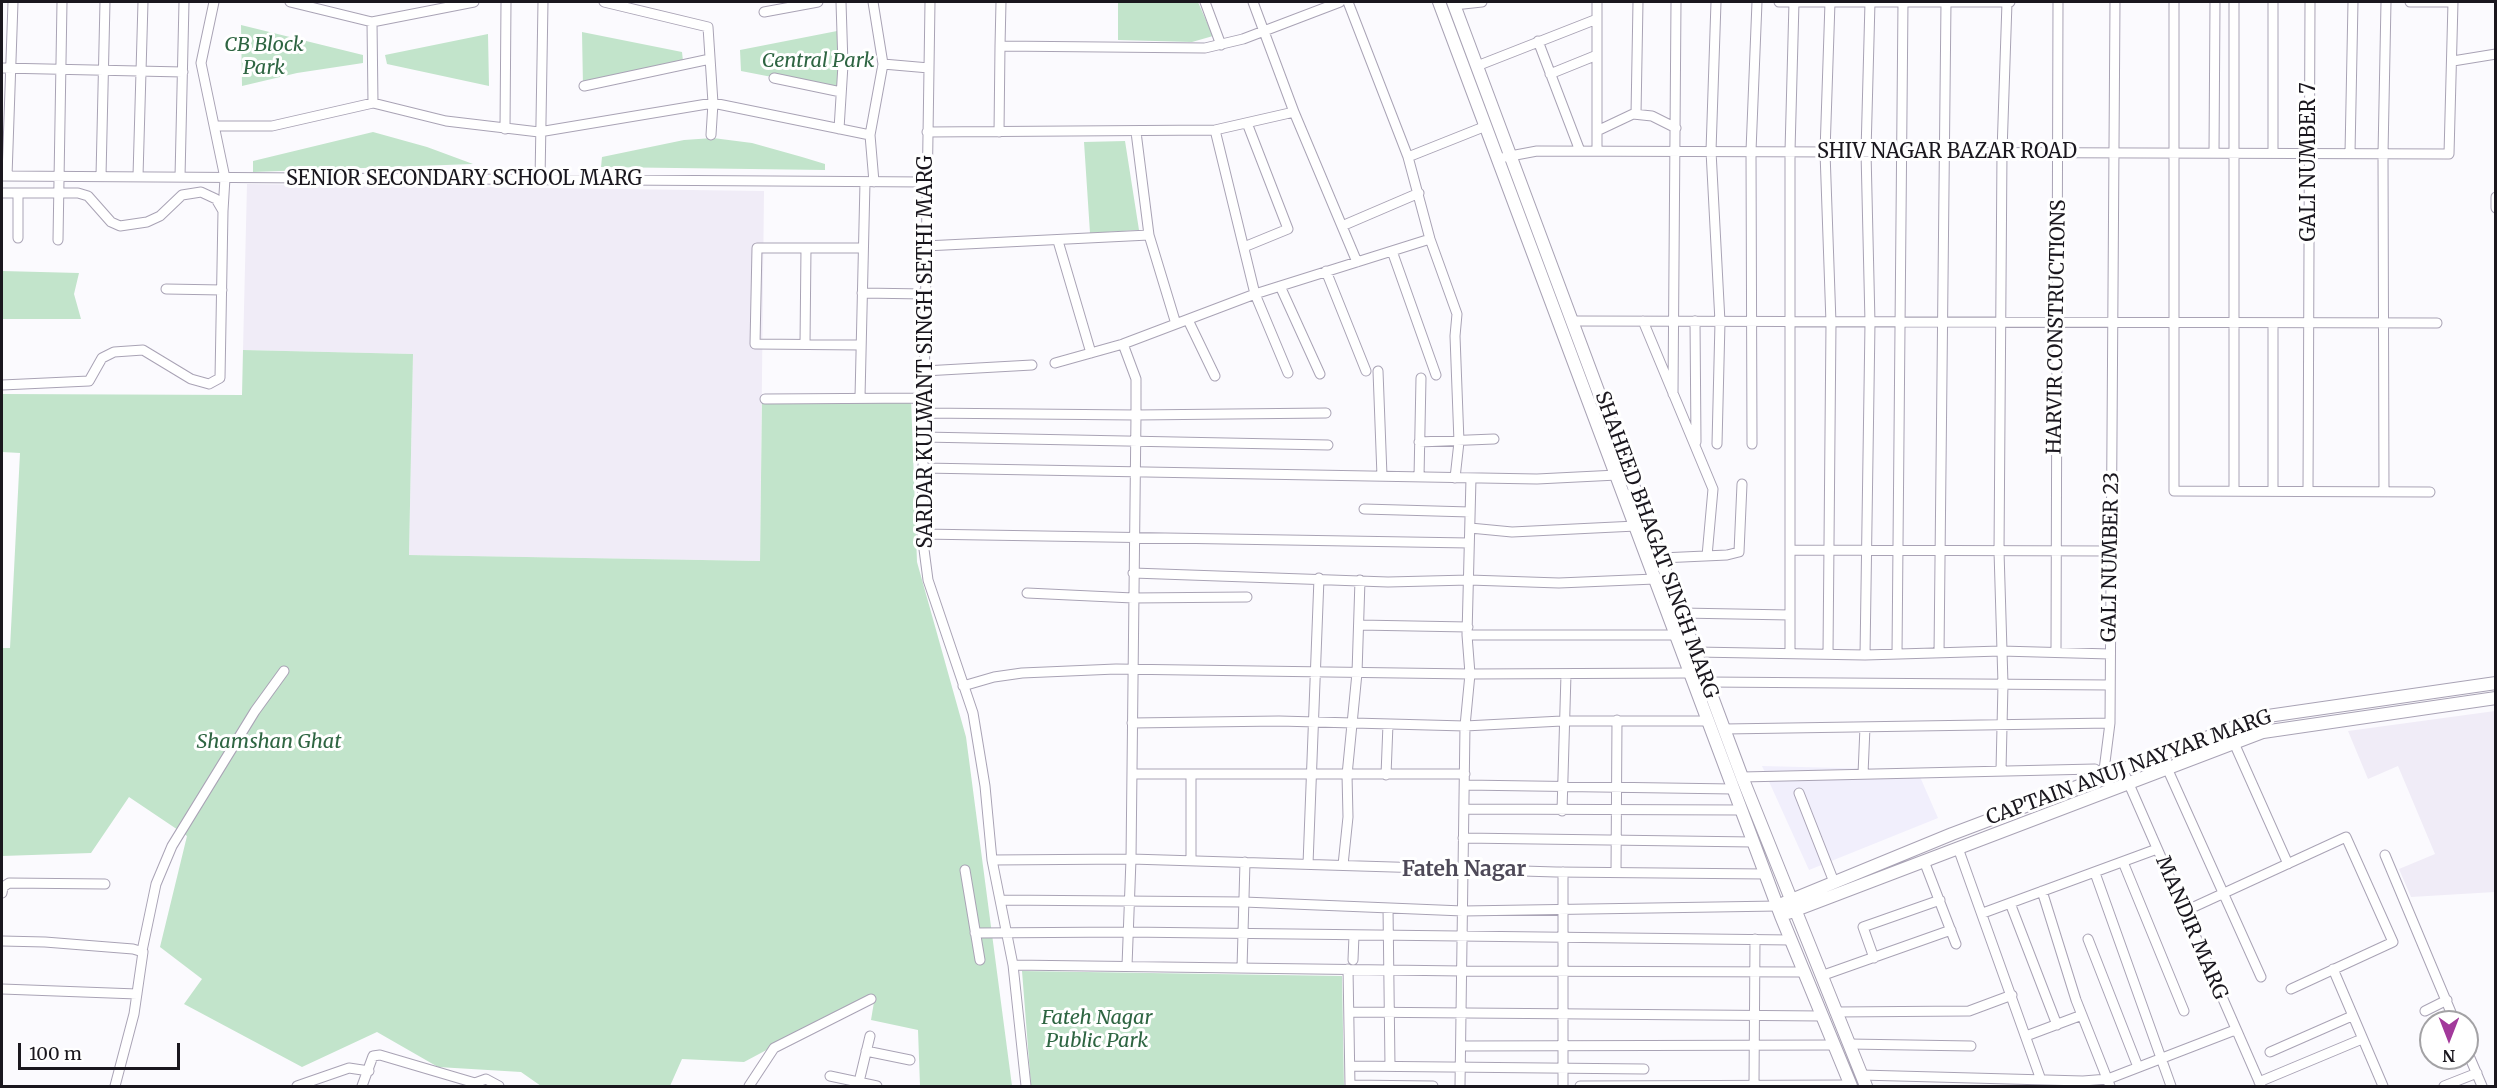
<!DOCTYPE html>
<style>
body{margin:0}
#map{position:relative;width:2497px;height:1088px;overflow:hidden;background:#fbfafe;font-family:Merriweather,serif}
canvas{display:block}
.frame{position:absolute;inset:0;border:3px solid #1a171e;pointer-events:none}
.north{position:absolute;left:2419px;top:1010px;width:60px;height:60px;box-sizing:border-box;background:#fff;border:2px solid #a3a2a5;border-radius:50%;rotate:180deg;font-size:16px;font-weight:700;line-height:24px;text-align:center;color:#1a171e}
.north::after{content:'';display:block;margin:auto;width:21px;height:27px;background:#a2399b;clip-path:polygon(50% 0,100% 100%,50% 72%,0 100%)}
.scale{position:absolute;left:18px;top:1043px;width:162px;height:27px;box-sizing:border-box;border:3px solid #1a171e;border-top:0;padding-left:8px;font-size:18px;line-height:21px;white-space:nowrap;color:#1a171e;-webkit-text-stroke:4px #fff;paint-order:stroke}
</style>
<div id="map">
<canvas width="2497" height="1088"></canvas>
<div class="frame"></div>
<div class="north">N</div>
<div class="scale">100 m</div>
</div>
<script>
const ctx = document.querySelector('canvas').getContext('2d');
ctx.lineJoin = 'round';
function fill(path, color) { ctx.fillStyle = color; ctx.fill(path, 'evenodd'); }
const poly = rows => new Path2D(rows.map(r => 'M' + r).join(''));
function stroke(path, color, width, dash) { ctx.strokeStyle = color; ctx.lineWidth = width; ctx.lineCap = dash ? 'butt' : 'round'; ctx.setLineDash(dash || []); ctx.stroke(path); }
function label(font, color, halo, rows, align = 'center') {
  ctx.font = font + ' Merriweather,serif'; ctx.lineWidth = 6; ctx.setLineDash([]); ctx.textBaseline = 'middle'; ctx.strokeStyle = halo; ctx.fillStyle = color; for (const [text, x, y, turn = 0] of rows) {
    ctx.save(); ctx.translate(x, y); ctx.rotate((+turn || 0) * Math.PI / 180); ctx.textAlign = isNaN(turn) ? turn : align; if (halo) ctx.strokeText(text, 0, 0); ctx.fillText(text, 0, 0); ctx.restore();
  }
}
fill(poly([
 [1762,766,1917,770,1938,818,1809,870]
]), '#f1effc');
fill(poly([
 [247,184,764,191,760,561,409,555,413,354,243,350],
 [2495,711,2495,892,2411,897,2399,869,2435,854,2398,766,2368,779,2348,731]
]), '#f0ecf7');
fill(poly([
 [1118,2,1198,2,1213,36,1192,42,1118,40],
 [241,25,363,55,363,63,297,73,242,86],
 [837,31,842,47,839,90,741,71,740,50],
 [582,32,682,52,683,61,663,73,628,82,583,87],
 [488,34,489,86,387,64,385,55],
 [373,132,427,147,473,164,253,172,253,161],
 [713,138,752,143,802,157,825,164,825,170,601,167,602,157,684,140],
 [1125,141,1139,230,1090,233,1084,142],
 [2,271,79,273,74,294,81,319,2,319],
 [243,350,413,354,409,555,760,561,762,396,911,398,917,562,966,737,1012,1086,920,1086,918,1030,871,1020,874,1002,849,1006,744,1062,682,1059,670,1086,541,1086,521,1072,438,1067,377,1032,302,1067,184,1004,202,979,160,947,187,836,129,797,91,853,2,856,2,648,10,648,20,453,2,452,2,394,242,395],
 [1022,971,1342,976,1344,1086,1031,1086]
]), '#c2e4cb');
const street = poly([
 [214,2,201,63,225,178,223,211],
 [290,2,372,22,474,2],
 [604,2,708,27,713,103,711,135],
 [873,2,883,64],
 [930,2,922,534,928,580,973,713,985,786,992,860,1013,965,1026,1086],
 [1205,2,1221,45],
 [1348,2,1408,157,1430,239,1457,314,1455,336,1459,442,1455,478],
 [1716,2,1711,151,1720,322,1717,444],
 [1779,2,2010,2],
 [2174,2,2174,491,2430,492],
 [2273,2,2273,153],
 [2410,2,2453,2],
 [1454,5,1482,2],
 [764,12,818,2],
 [372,22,373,103],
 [1538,41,1580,151],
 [1000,46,1001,2],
 [2453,61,2496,54],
 [1477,66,1597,19],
 [2,68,183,72],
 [1550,74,1597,55],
 [774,78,841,92],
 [584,86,710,59],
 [1294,112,1357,262],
 [1636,114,1638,2],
 [215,126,272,126,373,103,446,121,539,132,713,103,870,135,874,182],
 [505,129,506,2],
 [839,129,843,65,841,2],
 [1215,130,1255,294,1288,373],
 [1597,131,1633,114,1652,116,1676,128],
 [927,132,1215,130,1294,112,1253,2],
 [999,132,1000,46,1205,48,1243,39,1340,2],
 [1136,132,1149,235,1176,324],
 [870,135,883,64,929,68],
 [1597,151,1597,2],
 [2214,152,2215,2],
 [2350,153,2353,2],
 [1408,157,1486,126],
 [1505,157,1537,151,2449,154,2453,2],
 [2,176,926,182],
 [7,176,13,2],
 [101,176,105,2],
 [138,176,143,2],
 [180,177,184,2],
 [540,180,543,2],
 [2,193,78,193,88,196,111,222,120,226,147,222,160,216,182,195,201,192,216,199,223,211,220,378,209,384,191,379,143,350,114,352,102,358,89,381,2,385],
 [18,193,18,238],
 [2496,197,2496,208],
 [1342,226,1419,193],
 [58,240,62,2],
 [1058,241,1091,353],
 [925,246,1149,235],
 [1244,247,1288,229,1247,123],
 [1392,251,1436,375],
 [1326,271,1366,371],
 [1280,286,1320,374],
 [166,289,222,290],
 [862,293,925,294],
 [1188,320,1215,376],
 [1573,321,2437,323],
 [1643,321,1713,489,1707,556],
 [1695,321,1696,442],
 [805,344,806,248],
 [861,345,755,344,757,248,863,248],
 [1055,363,1123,344,1255,294,1430,239],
 [924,371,1032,365],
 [1378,371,1382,476],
 [1673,394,1676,2],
 [860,397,865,182],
 [765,399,924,398],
 [923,413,1136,415,1326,413],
 [923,437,1328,445],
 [1419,442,1494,439],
 [1752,444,1751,151,1757,2],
 [923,468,1537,479,1617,475],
 [1419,477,1421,378],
 [2234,491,2234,2],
 [2273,491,2273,323],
 [2308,491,2310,2],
 [2384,492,2383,154,2386,2],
 [1364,509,1470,512],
 [1470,528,1512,532,1636,526],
 [922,534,1469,543],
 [1791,550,2111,551],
 [1661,558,1727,555,1739,552,1742,484],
 [1133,573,1388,582,1469,580,1559,583,1655,579],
 [1027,593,1133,598,1247,597],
 [1681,613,1790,615],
 [1359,625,1468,627],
 [1467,635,1675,635],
 [1696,652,1865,655,2001,651,2110,654],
 [1790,652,1790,151,1794,2],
 [2056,652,2058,2],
 [1828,653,1831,323,1825,152,1830,2],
 [1939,653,1946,2],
 [1897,654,1903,2],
 [1865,655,1870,323,1866,152,1870,2],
 [1707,682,2110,685],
 [963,686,994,677,1022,673,1116,669,1470,674,1689,673],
 [1132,723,1279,721,1465,726,1562,721,1707,721],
 [1725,729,2110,723],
 [2234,743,2288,864],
 [2122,768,2261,1086],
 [2167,768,2261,977],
 [2001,770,2003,684,1999,551,2002,152,2007,2],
 [1132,774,1465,774],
 [1863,774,1865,727],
 [1191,775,1191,861],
 [1386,775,1388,724],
 [1742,777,2095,769],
 [1465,785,1733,789],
 [2111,789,2104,770,2110,723,2115,2],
 [1799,793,1834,882],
 [1464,809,1741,810],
 [1562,811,1566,674],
 [1463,838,1753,842],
 [1958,848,2041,1080],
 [2385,855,2455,1022],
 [992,860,1131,859,1136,415,1136,379,1123,344],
 [1924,861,1956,944],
 [2123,862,2184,1011],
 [1308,864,1319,578],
 [1343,865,1348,817,1347,775,1357,673,1360,580],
 [965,870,980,960],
 [1616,872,1617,720],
 [2095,873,2171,1086],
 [2042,891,2076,1000,2110,1086],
 [2,893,3,887,9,883,105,884],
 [1000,900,1244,902,1463,911,1778,906],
 [2010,903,2057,1025],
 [1388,908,1390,1066],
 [2185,911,2346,837,2393,942,2291,989],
 [1983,913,2157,849],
 [975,933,1127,932,1791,940],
 [2088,939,2138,1067],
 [2,941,45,942,133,949,143,952,134,1014,115,1086],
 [142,951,156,884,172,846,255,711,284,671],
 [1874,958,1863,927,1940,900],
 [1353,960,1354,935],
 [1013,965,1462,971,1803,972],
 [1127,966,1131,859,1556,872,1766,874],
 [1242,968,1245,862],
 [1348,969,1350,1086],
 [2333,969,2383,1086],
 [1821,976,1951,930],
 [2,989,137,994],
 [2425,1011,2447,1000],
 [1349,1012,1822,1016],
 [1835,1012,1969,1011,2012,995],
 [2026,1036,2082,1015],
 [1849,1044,1971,1046],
 [1462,1046,1834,1045],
 [866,1051,910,1060],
 [2467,1051,2482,1086],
 [2270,1052,2352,1016],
 [1350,1066,1644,1069],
 [1861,1075,2083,1081,2108,1079,2235,1030],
 [830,1076,877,1086],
 [2259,1082,2362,1039],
 [1754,1084,1755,939],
 [1350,1085,1433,1086],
 [297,1086,349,1068,369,1071],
 [362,1086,373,1056,380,1055,475,1083,486,1079,499,1086],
 [749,1086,774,1048,871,999],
 [858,1086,870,1036],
 [1460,1086,1465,726,1470,674,1467,635,1471,478],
 [1563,1086,1563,872],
 [1580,1086,1850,1085],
 [2444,1086,2477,1073]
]);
const secondary = poly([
 [1439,2,1781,916,1851,1086],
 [1453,2,1742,777,1866,1086],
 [1784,903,1952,834,2261,717,2496,683],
 [1788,913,2263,732,2496,698]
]);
stroke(street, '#a9a3b5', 11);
stroke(secondary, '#a9a3b5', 14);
stroke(street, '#fff', 9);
stroke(secondary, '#fff', 12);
label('italic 20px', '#2e6542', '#fff', [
 ["CB Block",264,45],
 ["Park",264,68],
 ["Central Park",818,61],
 ["Shamshan Ghat",269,742],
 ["Fateh Nagar",1097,1018],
 ["Public Park",1097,1041]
]);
label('20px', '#1a171e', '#fff', [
 ["SHIV NAGAR BAZAR ROAD",1947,152],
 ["GALI NUMBER 7",2309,162,-90],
 ["SENIOR SECONDARY SCHOOL MARG",464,179],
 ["HARVIR CONSTRUCTIONS",2057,327,-89],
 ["SARDAR KULWANT SINGH SETHI MARG",926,352,-90],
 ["SHAHEED BHAGAT SINGH MARG",1656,545,70],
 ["GALI NUMBER 23",2111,557,-89],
 ["CAPTAIN ANUJ NAYYAR MARG",2129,768,-20],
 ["MANDIR MARG",2191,928,67]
]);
label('bold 21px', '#4e4958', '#fff', [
 ["Fateh Nagar",1464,870]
]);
</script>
